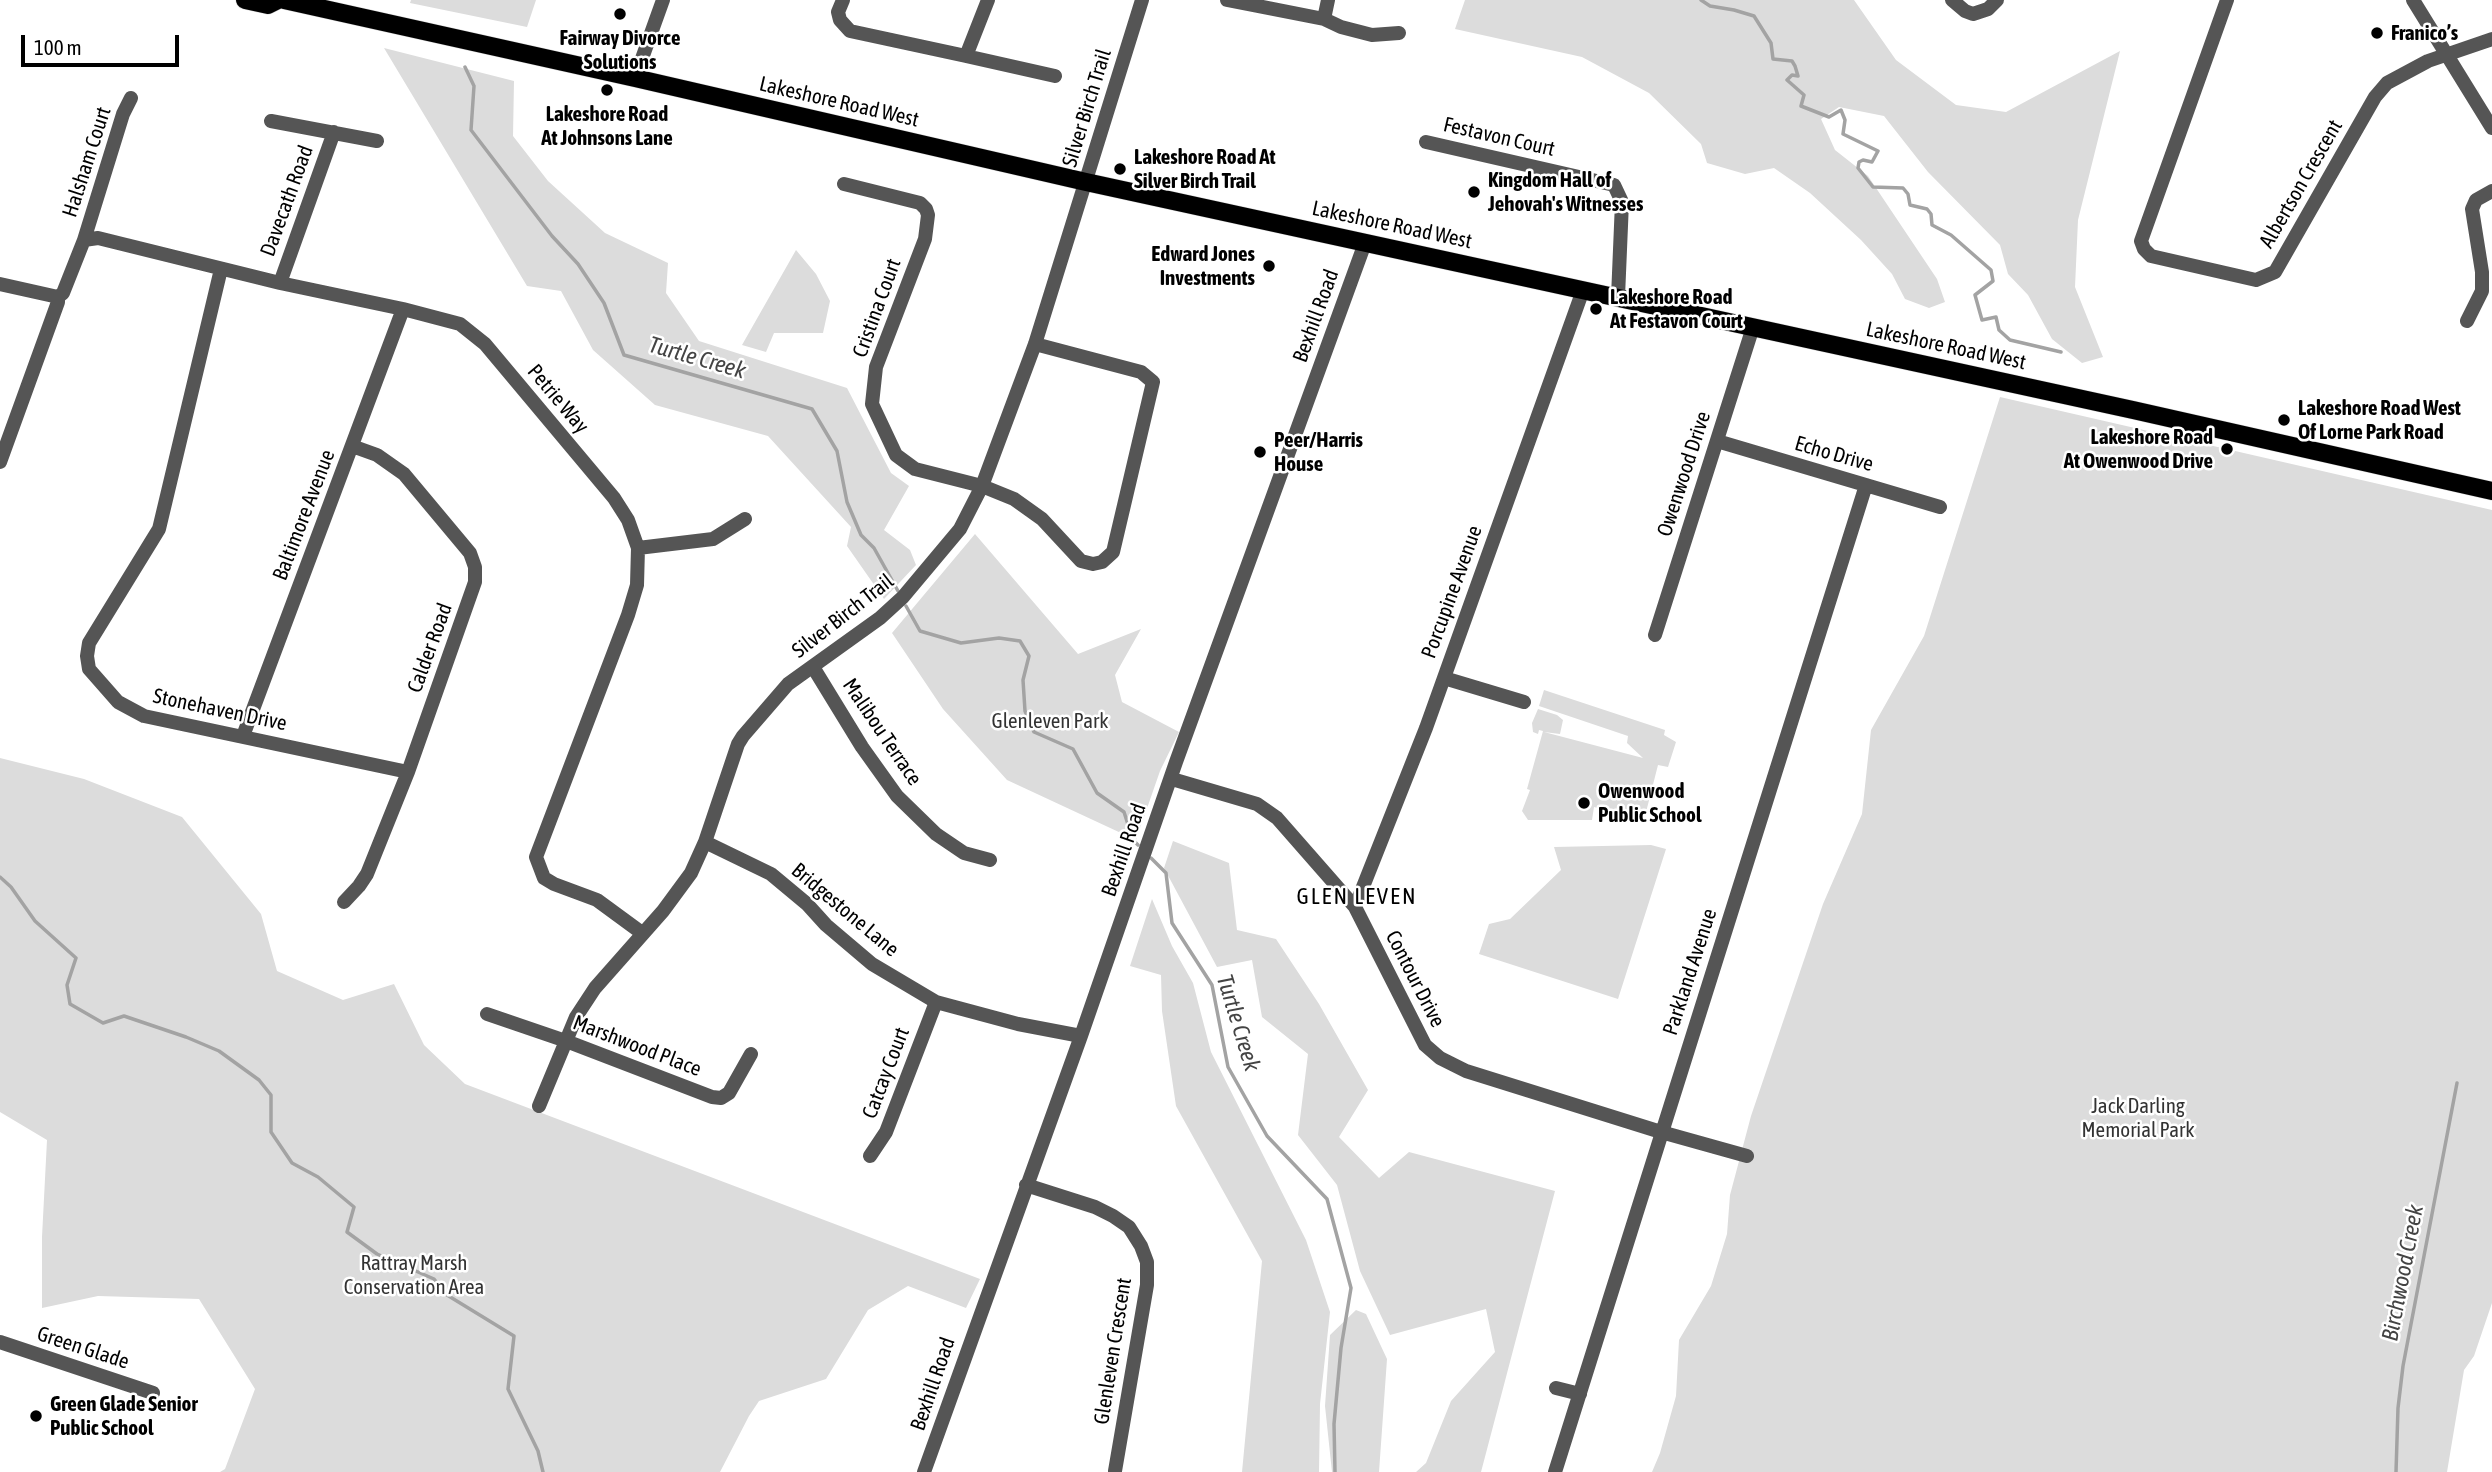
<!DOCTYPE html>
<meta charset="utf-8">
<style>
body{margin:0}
#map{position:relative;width:2492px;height:1472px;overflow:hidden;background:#fff;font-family:"Asap Condensed",sans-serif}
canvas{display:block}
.scale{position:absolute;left:21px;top:35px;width:158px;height:32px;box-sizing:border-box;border:4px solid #000;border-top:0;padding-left:9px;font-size:21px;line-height:24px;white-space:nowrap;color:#000;-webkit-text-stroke:5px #fff;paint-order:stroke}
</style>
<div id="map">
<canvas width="2492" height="1472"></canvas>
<div class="scale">100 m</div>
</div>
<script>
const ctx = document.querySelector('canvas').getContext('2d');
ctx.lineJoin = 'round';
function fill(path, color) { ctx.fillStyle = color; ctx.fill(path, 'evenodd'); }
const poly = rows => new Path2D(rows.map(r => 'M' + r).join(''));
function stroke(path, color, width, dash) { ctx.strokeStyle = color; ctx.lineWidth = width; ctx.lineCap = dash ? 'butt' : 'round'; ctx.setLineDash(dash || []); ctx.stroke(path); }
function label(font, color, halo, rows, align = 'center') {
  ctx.font = font + ' "Asap Condensed",sans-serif'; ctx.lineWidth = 5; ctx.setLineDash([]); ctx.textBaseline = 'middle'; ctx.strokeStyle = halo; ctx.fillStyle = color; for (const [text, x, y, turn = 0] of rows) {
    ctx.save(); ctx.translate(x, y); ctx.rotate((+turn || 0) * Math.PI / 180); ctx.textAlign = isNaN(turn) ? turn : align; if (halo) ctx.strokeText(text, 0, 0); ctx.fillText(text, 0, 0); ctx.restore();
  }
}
fill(poly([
 [411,0,536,0,527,27,410,3],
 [1465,0,1854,0,1896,60,1956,105,2006,112,2120,51,2078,220,2075,287,2103,357,2082,363,2052,339,2028,295,2008,274,2000,245,1928,172,1884,116,1839,107,1821,119,1835,150,1868,176,1937,279,1945,302,1929,308,1905,299,1892,274,1861,240,1810,193,1774,168,1745,174,1707,163,1701,144,1649,93,1582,57,1455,29],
 [384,48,514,81,513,136,548,181,605,233,668,263,666,293,699,341,847,388,891,473,909,486,884,530,910,550,916,565,884,599,847,546,851,527,768,436,655,405,593,350,561,291,527,286],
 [796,250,816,274,830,301,823,333,774,333,766,352,742,345],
 [2000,397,2492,510,2492,1303,2474,1356,2464,1370,2447,1472,1652,1472,1660,1453,1676,1396,1679,1340,1711,1286,1727,1234,1730,1195,1751,1116,1823,904,1862,814,1871,730,1924,636],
 [975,534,1078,654,1141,629,1115,675,1122,702,1179,732,1160,771,1136,840,1007,780,943,709,892,633],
 [1544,690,1665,730,1664,735,1676,742,1668,767,1658,765,1644,820,1594,807,1592,820,1528,820,1522,811,1530,790,1527,789,1543,731,1539,730,1538,734,1533,732,1532,723,1538,709,1557,715,1563,720,1560,734,1544,732,1643,758,1627,743,1628,736,1539,706],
 [0,758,84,779,182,817,261,914,277,971,343,1000,394,984,424,1045,465,1084,980,1279,966,1308,908,1286,868,1310,826,1379,759,1401,749,1416,720,1472,220,1472,225,1469,255,1389,199,1299,98,1296,42,1308,42,1237,47,1140,0,1112],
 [1173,841,1229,863,1237,930,1276,939,1319,1004,1368,1090,1339,1137,1379,1178,1409,1152,1555,1191,1481,1472,1416,1472,1426,1463,1451,1401,1495,1352,1486,1309,1390,1335,1360,1271,1337,1185,1298,1135,1308,1054,1262,1017,1252,960,1217,967,1164,868],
 [1651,845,1666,849,1618,999,1479,954,1489,924,1510,919,1561,870,1554,847],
 [1152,899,1172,946,1193,983,1211,1052,1306,1240,1330,1312,1320,1404,1319,1472,1242,1472,1262,1261,1176,1106,1162,1011,1161,975,1130,966],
 [1356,1310,1366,1314,1387,1359,1379,1472,1332,1472,1325,1406,1330,1335]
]), '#dcdcdc');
stroke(poly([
 [1701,0,1710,6,1734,10,1754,16,1771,43,1773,59,1792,61,1795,66,1798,76,1792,75,1787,80,1804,95,1801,106,1829,117,1841,110,1845,120,1843,134,1878,151,1872,162,1863,160,1859,162,1858,168,1873,187,1903,188,1908,194,1910,205,1927,209,1931,214,1932,225,1951,235,1991,270,1993,281,1975,295,1982,320,1996,317,1999,330,2010,340,2061,352],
 [465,67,474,86,471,130,552,236,578,264,604,303,624,355,812,409,837,451,847,502,861,535,874,548,898,591],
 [906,606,920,631,961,643,999,638,1020,641,1029,656,1023,680,1025,711,1034,732,1073,749,1097,793,1124,812,1133,840,1138,845],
 [1151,858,1166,873,1172,923,1212,985,1228,1067,1267,1136,1327,1199,1351,1288,1341,1348,1334,1424,1335,1472],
 [0,877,11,887,35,921,76,958,67,985,70,1004,103,1023,124,1016,186,1037,219,1051,259,1080,271,1095,271,1132,292,1163,318,1177,354,1207,347,1232,377,1254,434,1279,447,1295,514,1336,508,1389,538,1451,543,1472],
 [2396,1472,2398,1408,2403,1366,2457,1083]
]), '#a3a3a3', 3.5);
const major = poly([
 [245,0,268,5,278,0],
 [284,0,635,78,1086,182,2133,410,2492,491]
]);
stroke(major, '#dbdbdb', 19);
stroke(poly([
 [843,0,838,12,840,20,850,31,966,56,988,0],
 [1227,0,1324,19,1341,27,1372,35,1399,33],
 [1952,0,1965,11,1973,14,1988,9,1997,0],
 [2227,0,2141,241,2144,249,2151,256,2256,280,2275,272,2375,97,2387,83,2428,61,2492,39],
 [2413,0,2492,128],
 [1324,19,1328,0],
 [966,56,1055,76],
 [635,78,663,0],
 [271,121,377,141],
 [1426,142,1614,185,1622,202,1618,297],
 [844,184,920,203,926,209,928,215,925,239,876,367,872,404,896,455,915,469,982,486,1014,499,1042,519,1081,561,1093,564,1102,562,1113,552,1153,382,1141,372,1035,344],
 [84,240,123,114,131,98],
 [221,269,159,529,89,643,87,656,89,669,118,702,144,716,408,772],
 [280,283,334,132],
 [0,284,58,297,63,293,84,240,98,238,280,283,403,309,460,324,485,344,614,498,628,520,638,548,637,585,628,615,536,857,544,878,554,884,597,900,642,933],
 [2467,321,2482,291,2482,272,2472,209,2476,200,2492,191],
 [1717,441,1940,507],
 [0,462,58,302,58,297],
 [638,548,713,539,745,519],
 [1655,635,1753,327],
 [813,667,862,747,897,796,936,834,964,853,990,860],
 [1444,678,1524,702],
 [243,736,403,309],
 [1172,779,1257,804,1277,818,1355,907,1425,1045,1440,1058,1466,1071,1661,1132,1747,1156],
 [705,842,771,874,807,904,826,925,872,964,936,1002,1018,1024,1081,1036],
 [344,902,359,886,367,874,408,772,475,582,475,567,470,553,404,474,377,455,352,446],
 [1355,907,1426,728,1583,290],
 [487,1014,566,1041,712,1097,721,1098,729,1093,751,1054],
 [539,1106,576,1017,595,988,663,911,691,873,705,842,738,744,743,736,788,684,880,618,903,597,960,529,982,486,1035,344,1142,0],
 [870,1156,886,1132,936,1002],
 [1026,1185,1095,1207,1113,1216,1129,1227,1141,1246,1147,1262,1147,1285,1115,1471],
 [0,1342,153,1393],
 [1556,1388,1580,1394],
 [924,1472,1081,1036,1176,762,1365,243],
 [1555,1472,1866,485]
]), '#555', 14);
stroke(major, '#000', 18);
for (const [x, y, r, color] of [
 [620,14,7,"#000"],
 [2377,33,7,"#000"],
 [607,90,7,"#000"],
 [1120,169,7,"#000"],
 [1474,192,7,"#000"],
 [1269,266,7,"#000"],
 [1596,309,7,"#000"],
 [2284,420,7,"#000"],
 [2227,449,7,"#000"],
 [1260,452,7,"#000"],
 [1584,803,7,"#000"],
 [36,1416,7,"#000"]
]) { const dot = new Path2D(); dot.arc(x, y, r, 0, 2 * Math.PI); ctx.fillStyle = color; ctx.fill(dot); stroke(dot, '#fff', 2.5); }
label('bold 21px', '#000', '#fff', [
 ["Franico’s",2391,33],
 ["Fairway Divorce",620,38,"center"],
 ["Solutions",620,62,"center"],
 ["Lakeshore Road",607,114,"center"],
 ["At Johnsons Lane",607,138,"center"],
 ["Lakeshore Road At",1134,157],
 ["Silver Birch Trail",1134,181],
 ["Kingdom Hall of",1488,180],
 ["Jehovah's Witnesses",1488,204],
 ["Edward Jones",1255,254,"right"],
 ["Investments",1255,278,"right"],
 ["Lakeshore Road",1610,297],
 ["At Festavon Court",1610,321],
 ["Lakeshore Road West",2298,408],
 ["Of Lorne Park Road",2298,432],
 ["Lakeshore Road",2213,437,"right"],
 ["At Owenwood Drive",2213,461,"right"],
 ["Peer/Harris",1274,440],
 ["House",1274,464],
 ["Owenwood",1598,791],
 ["Public School",1598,815],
 ["Green Glade Senior",50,1404],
 ["Public School",50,1428]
], 'left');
label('21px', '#000', '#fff', [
 ["Lakeshore Road West",839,102,13],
 ["Silver Birch Trail",1087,108,-73],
 ["Festavon Court",1499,137,13],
 ["Halsham Court",87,162,-72],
 ["Albertson Crescent",2301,184,-60],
 ["Davecath Road",287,201,-70],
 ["Lakeshore Road West",1392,225,12],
 ["Cristina Court",877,308,-70],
 ["Bexhill Road",1316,316,-70],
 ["Lakeshore Road West",1946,346,12],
 ["Petrie Way",558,399,50],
 ["Echo Drive",1834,454,16],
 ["Owenwood Drive",1684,474,-72],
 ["Baltimore Avenue",304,515,-69],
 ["Porcupine Avenue",1452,592,-70],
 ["Silver Birch Trail",843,616,-38],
 ["Calder Road",430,648,-70],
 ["Stonehaven Drive",220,710,12],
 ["Malibou Terrace",882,732,56],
 ["Bexhill Road",1124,850,-71],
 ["Bridgestone Lane",845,910,40],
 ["Parkland Avenue",1690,972,-72],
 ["Contour Drive",1415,979,63],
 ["Marshwood Place",637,1046,21],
 ["Catcay Court",886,1073,-69],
 ["Green Glade",83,1348,18],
 ["Glenleven Crescent",1113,1351,-81],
 ["Bexhill Road",933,1384,-71]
]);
label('21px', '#333', '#fff', [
 ["Glenleven Park",1050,721],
 ["Jack Darling",2138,1106],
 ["Memorial Park",2138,1130],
 ["Rattray Marsh",414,1263],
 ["Conservation Area",414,1287]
]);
label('italic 23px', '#444', '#fff', [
 ["Turtle Creek",697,358,16],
 ["Turtle Creek",1238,1023,73],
 ["Birchwood Creek",2403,1273,-79]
]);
ctx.letterSpacing = '2px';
label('23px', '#000', '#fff', [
 ["GLEN LEVEN",1357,897]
]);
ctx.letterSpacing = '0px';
</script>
